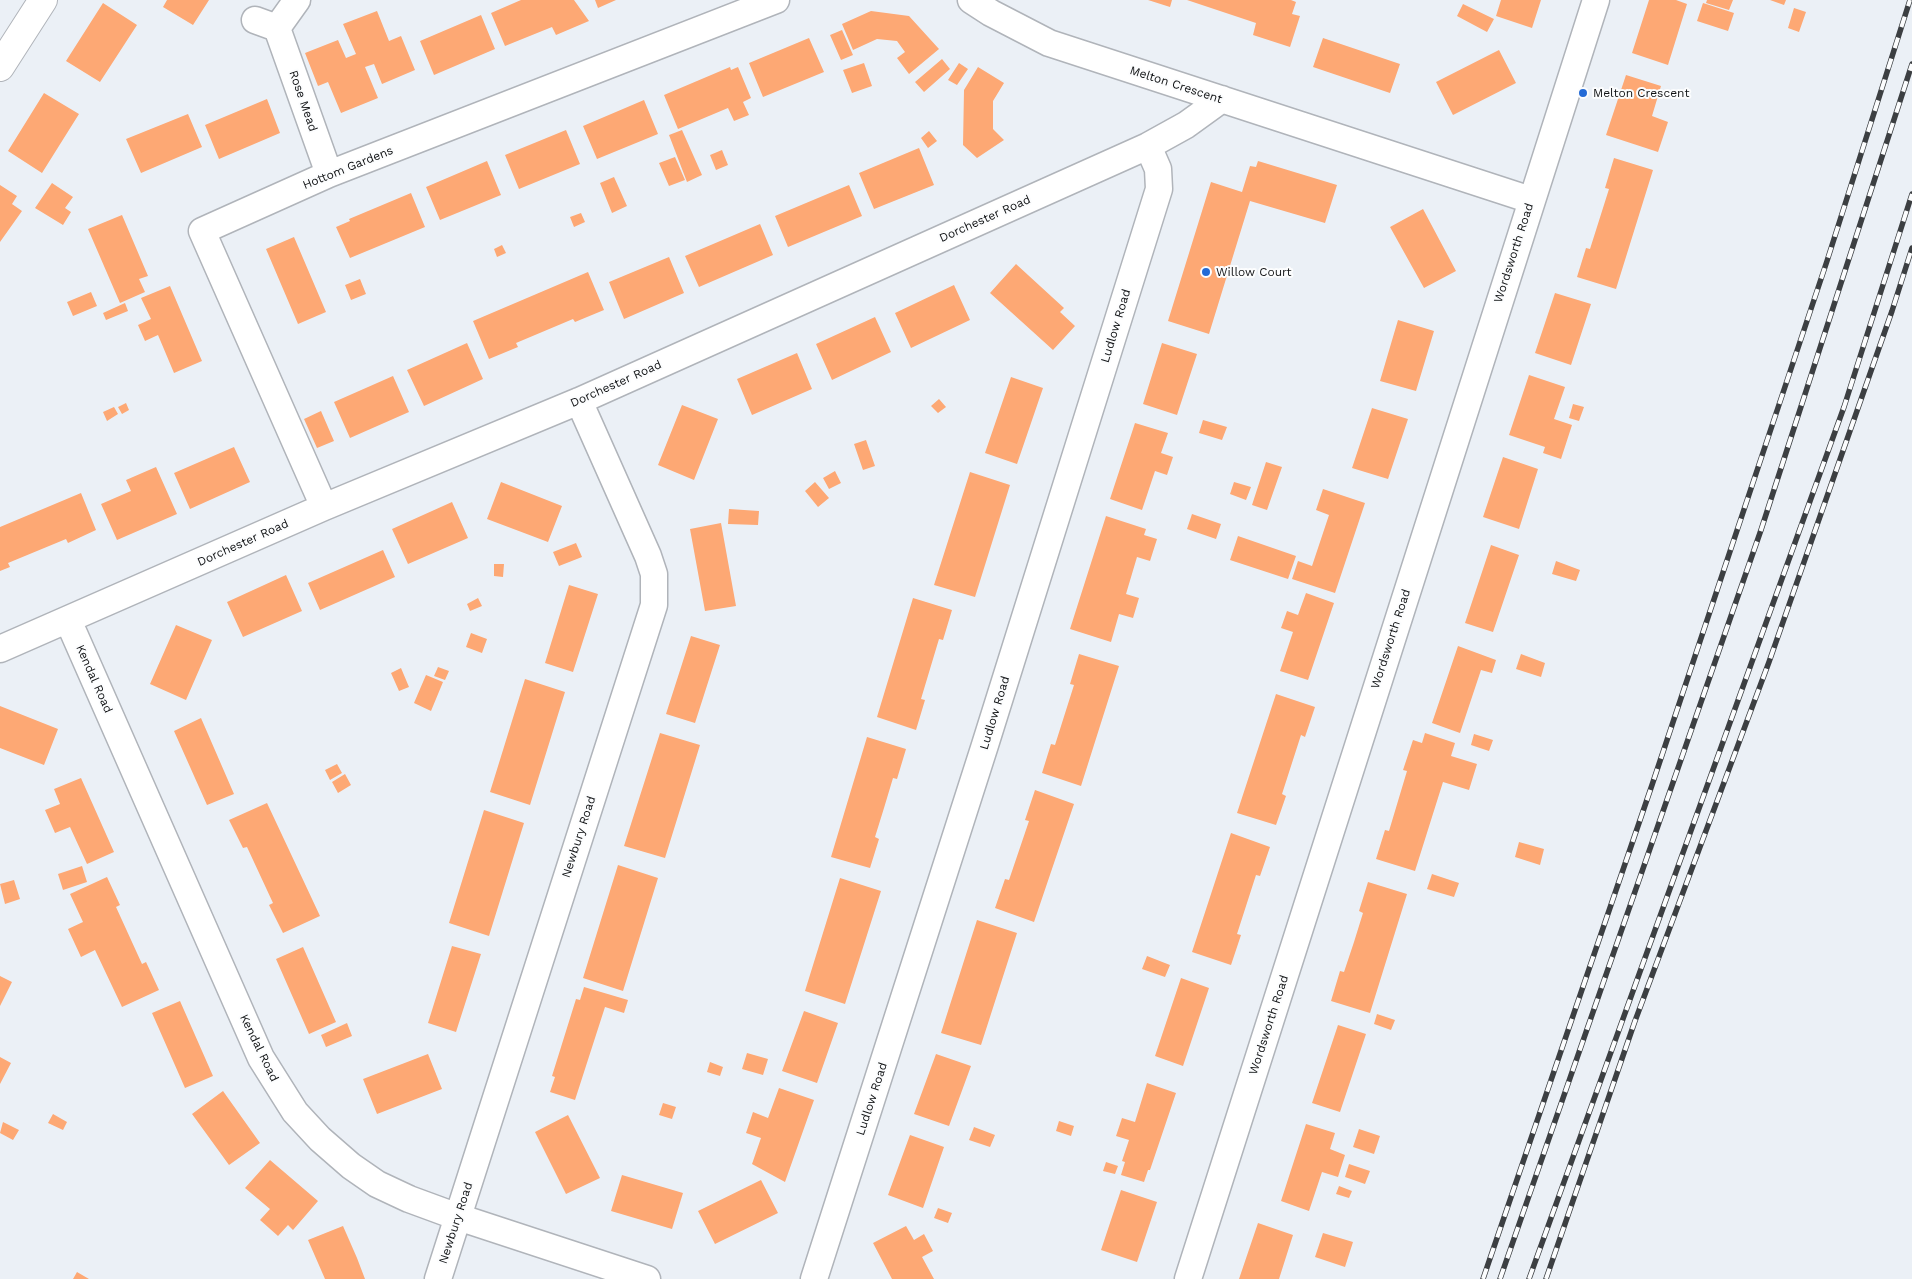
<!DOCTYPE html>
<style>
body{margin:0}
canvas{display:block;background:#ebf0f6}
</style>
<canvas width="1912" height="1279"></canvas>
<script>
const ctx = document.querySelector('canvas').getContext('2d');
ctx.lineJoin = 'round';
function fill(path, color) { ctx.fillStyle = color; ctx.fill(path, 'evenodd'); }
const poly = rows => new Path2D(rows.map(r => 'M' + r).join(''));
function stroke(path, color, width, dash) { ctx.strokeStyle = color; ctx.lineWidth = width; ctx.lineCap = dash ? 'butt' : 'round'; ctx.setLineDash(dash || []); ctx.stroke(path); }
function label(font, color, halo, rows, align = 'center') {
  ctx.font = font + ' "Work Sans",sans-serif'; ctx.lineWidth = 4; ctx.setLineDash([]); ctx.textBaseline = 'middle'; ctx.strokeStyle = halo; ctx.fillStyle = color; for (const [text, x, y, turn = 0] of rows) {
    ctx.save(); ctx.translate(x, y); ctx.rotate((+turn || 0) * Math.PI / 180); ctx.textAlign = isNaN(turn) ? turn : align; if (halo) ctx.strokeText(text, 0, 0); ctx.fillText(text, 0, 0); ctx.restore();
  }
}
fill(poly([
 [167,0,209,0,193,25,163,7],
 [521,0,574,0,589,21,556,35,552,27,505,46,491,13],
 [595,0,616,0,598,8],
 [1148,0,1172,0,1170,7],
 [1187,0,1291,0,1296,2,1292,14,1300,16,1290,47,1253,35,1256,23],
 [1501,0,1541,0,1532,28,1496,16],
 [1649,0,1676,0,1687,4,1668,65,1632,53],
 [1707,0,1733,0,1729,10,1706,3],
 [1770,0,1786,0,1784,5],
 [103,3,137,25,100,82,66,61],
 [1703,3,1734,13,1728,31,1697,21],
 [1463,4,1494,19,1487,32,1457,16],
 [1794,8,1806,12,1799,32,1788,28],
 [377,11,389,41,401,36,415,70,382,84,374,64,365,67,378,98,341,113,328,82,318,86,305,53,338,40,346,58,356,54,343,24],
 [871,11,909,16,939,49,909,74,897,58,905,52,897,41,877,39,853,50,842,24],
 [481,15,495,49,434,75,420,41],
 [842,30,853,55,841,60,830,35],
 [809,38,824,72,763,97,749,63],
 [1323,38,1400,64,1390,93,1313,67],
 [1499,50,1516,83,1453,115,1436,82],
 [942,59,950,69,924,92,915,82],
 [864,63,872,86,852,93,843,70],
 [959,63,968,69,957,85,948,80],
 [730,67,731,70,738,67,751,98,743,102,749,115,734,121,728,108,678,129,664,95],
 [978,67,1004,83,993,101,993,129,1004,140,977,158,963,145,964,90],
 [1626,75,1661,86,1652,116,1668,122,1658,152,1606,135],
 [44,93,79,114,42,173,8,151],
 [267,99,280,133,219,159,205,125],
 [644,100,658,134,597,159,583,126],
 [188,114,202,147,141,173,126,139],
 [566,130,580,164,519,189,505,155],
 [682,130,702,175,687,182,669,135],
 [929,131,937,141,928,148,921,138],
 [919,148,934,185,874,209,859,173],
 [722,150,728,165,716,170,710,155],
 [675,157,685,180,669,186,659,163],
 [1614,158,1653,170,1616,289,1577,277,1586,248,1590,249,1609,189,1605,188],
 [487,161,501,195,440,220,426,187],
 [1258,161,1337,185,1325,223,1250,201,1209,334,1168,321,1211,182,1242,192,1250,166,1256,167],
 [614,177,627,206,612,213,600,183],
 [52,183,73,197,65,208,71,212,63,225,35,208],
 [0,185,17,196,12,204,22,211,0,242],
 [849,185,862,216,788,247,775,216],
 [411,193,425,227,350,258,336,227,350,221,349,219],
 [1423,209,1456,271,1424,288,1390,227],
 [581,213,585,222,574,227,570,217],
 [122,215,148,276,139,279,145,292,120,303,88,229],
 [760,224,773,255,699,287,685,256],
 [294,237,326,312,298,324,266,249],
 [502,245,506,253,497,257,494,249],
 [669,257,684,293,624,319,609,282],
 [1016,264,1064,308,1060,312,1075,326,1053,350,990,293],
 [588,272,604,310,575,322,573,319,516,343,518,347,489,359,473,321],
 [360,279,366,294,351,300,345,285],
 [954,285,970,320,911,348,895,313],
 [170,286,202,361,174,373,158,335,145,341,138,325,151,319,141,298],
 [91,292,97,306,73,316,67,302],
 [1555,293,1591,304,1571,365,1535,353],
 [125,303,128,311,106,320,103,313],
 [875,317,891,352,832,380,816,344],
 [1398,320,1434,331,1416,391,1380,381],
 [467,343,483,379,424,406,407,370],
 [1162,343,1197,354,1177,415,1143,404],
 [797,353,812,389,752,415,737,379],
 [1529,375,1565,387,1554,419,1572,425,1561,459,1543,453,1545,447,1509,435],
 [393,376,409,412,350,438,334,402],
 [1011,377,1043,388,1017,464,985,453],
 [939,399,946,407,938,413,931,406],
 [126,403,129,410,122,414,118,407],
 [1573,404,1584,407,1579,421,1569,418],
 [682,405,718,419,694,480,658,465],
 [114,407,118,414,107,421,103,412],
 [1372,408,1408,419,1388,479,1352,468],
 [321,411,334,441,317,448,304,419],
 [1203,420,1227,427,1222,440,1199,433],
 [1135,423,1168,433,1161,453,1173,457,1167,475,1155,471,1142,510,1110,499],
 [866,440,875,466,863,470,854,444],
 [234,447,250,482,190,509,174,473],
 [1503,457,1538,469,1519,529,1483,517],
 [1266,462,1282,467,1267,510,1252,505],
 [156,467,177,514,117,540,101,504,131,491,126,480],
 [835,471,841,483,829,489,823,478],
 [970,472,1010,485,975,597,934,585],
 [501,482,562,506,548,542,487,519],
 [815,482,829,498,818,507,805,491],
 [1234,482,1251,487,1246,500,1230,494],
 [1323,489,1365,503,1335,593,1292,579,1298,561,1312,566,1329,515,1316,510],
 [81,493,96,530,68,543,66,539,8,563,10,567,0,571,0,527],
 [452,502,468,538,408,564,392,529],
 [729,509,759,511,758,525,728,524],
 [1192,514,1221,524,1216,539,1187,529],
 [1106,516,1146,529,1144,535,1157,539,1150,561,1137,557,1126,594,1139,598,1133,618,1119,614,1111,642,1070,629],
 [721,523,736,606,705,611,690,529],
 [1238,536,1296,556,1288,579,1230,560],
 [576,543,582,557,559,566,553,552],
 [1491,545,1519,555,1493,632,1465,623],
 [383,550,395,577,320,610,308,583],
 [1556,561,1580,570,1576,581,1552,574],
 [494,564,504,564,503,577,494,576],
 [286,575,302,611,243,637,227,602],
 [569,585,598,594,573,672,545,663],
 [1306,593,1334,603,1308,680,1280,671,1293,632,1281,628,1287,611,1298,615],
 [478,598,482,606,470,611,467,604],
 [913,598,952,610,943,640,939,639,921,699,925,700,916,730,877,717],
 [176,625,212,640,186,700,150,684],
 [471,633,487,639,482,653,466,647],
 [691,636,720,645,695,723,666,714],
 [1458,646,1496,660,1492,673,1481,670,1460,733,1432,723],
 [1079,654,1119,666,1081,786,1042,773,1051,744,1055,745,1074,685,1070,684],
 [1521,654,1545,663,1541,677,1516,669],
 [438,667,449,671,445,680,434,676],
 [401,668,409,687,399,691,391,673],
 [426,675,443,682,431,711,414,703],
 [525,679,565,692,530,805,490,792],
 [1276,694,1315,707,1305,737,1301,735,1282,794,1286,796,1276,825,1237,813],
 [0,706,58,729,44,765,0,748],
 [201,718,234,794,207,805,174,731],
 [660,733,700,745,665,858,624,846],
 [1425,733,1455,743,1451,756,1477,764,1469,790,1443,782,1415,871,1376,859,1385,830,1389,831,1407,771,1403,770,1413,740,1422,743],
 [1474,734,1493,740,1489,751,1471,745],
 [867,737,906,749,897,779,893,778,884,808,875,837,879,839,870,868,831,857],
 [337,764,342,773,330,780,325,770],
 [345,774,351,785,338,793,332,782],
 [81,778,114,852,87,864,70,827,55,833,45,810,60,804,54,789],
 [1035,790,1074,804,1034,922,995,908,1005,879,1009,880,1029,821,1025,820],
 [267,803,320,916,283,933,269,905,273,903,247,847,243,848,229,820],
 [484,810,524,823,489,936,449,923],
 [1231,833,1270,847,1260,876,1256,875,1237,934,1241,935,1231,965,1192,952],
 [1519,842,1544,849,1540,865,1515,857],
 [618,865,658,878,623,991,583,978],
 [82,866,87,882,63,890,58,874],
 [1432,874,1459,883,1454,897,1427,889],
 [107,877,120,905,116,907,142,964,146,962,159,990,122,1007,95,950,81,957,68,929,83,922,70,894],
 [840,878,881,891,845,1004,805,991],
 [14,880,20,899,5,904,0,884],
 [1368,882,1407,894,1370,1013,1331,1001,1340,971,1344,972,1354,942,1363,913,1359,911],
 [977,920,1017,933,981,1045,941,1033],
 [452,946,481,954,456,1032,428,1023],
 [303,947,336,1022,309,1034,276,959],
 [1147,956,1170,965,1165,977,1142,969],
 [0,976,12,982,0,1006],
 [1181,978,1209,988,1183,1066,1155,1056],
 [584,987,628,1000,624,1013,605,1007,575,1100,550,1092,555,1077,552,1076,576,999,580,1000],
 [180,1001,213,1076,185,1088,152,1013],
 [804,1011,838,1023,817,1083,782,1071],
 [1377,1014,1395,1020,1391,1030,1374,1024],
 [347,1023,352,1036,326,1047,321,1035],
 [1338,1025,1366,1034,1340,1112,1312,1103],
 [747,1053,768,1059,763,1075,742,1069],
 [428,1054,442,1089,377,1114,363,1079],
 [936,1054,971,1066,949,1126,914,1114],
 [0,1057,11,1063,0,1084],
 [710,1062,723,1067,720,1076,707,1072],
 [1147,1083,1176,1093,1150,1170,1148,1170,1144,1182,1121,1175,1125,1162,1122,1161,1129,1140,1116,1136,1122,1118,1135,1122],
 [779,1088,814,1100,785,1182,752,1164,761,1138,746,1133,753,1112,768,1118],
 [223,1091,260,1143,229,1165,192,1114],
 [663,1103,676,1107,672,1119,659,1115],
 [53,1114,67,1122,63,1130,48,1123],
 [568,1115,600,1178,566,1194,535,1132],
 [1059,1121,1074,1126,1071,1136,1056,1131],
 [3,1122,19,1130,13,1140,0,1133],
 [1306,1124,1335,1133,1330,1149,1345,1155,1338,1177,1322,1172,1309,1211,1281,1201],
 [974,1127,995,1135,990,1147,969,1140],
 [1359,1129,1380,1136,1374,1154,1353,1147],
 [910,1135,944,1147,923,1208,888,1195],
 [270,1160,318,1201,293,1230,288,1225,278,1236,260,1220,270,1209,245,1188],
 [1106,1162,1118,1166,1115,1174,1103,1171],
 [1349,1164,1370,1171,1365,1184,1345,1177],
 [622,1175,683,1193,672,1229,611,1211],
 [761,1180,778,1213,715,1244,698,1211],
 [1339,1186,1352,1191,1349,1198,1336,1194],
 [1121,1190,1157,1202,1137,1262,1101,1250],
 [938,1208,952,1213,948,1223,934,1218],
 [1258,1223,1293,1235,1279,1279,1239,1279],
 [343,1226,357,1258,365,1279,325,1279,308,1240],
 [906,1226,914,1240,924,1234,933,1251,922,1257,934,1279,892,1279,873,1243],
 [1323,1233,1353,1242,1345,1267,1315,1257],
 [77,1272,89,1279,73,1279]
]), '#fda874');
const minor = poly([
 [971,0,991,13,1049,43,1531,200],
 [255,20,277,28,329,174],
 [277,28,297,0],
 [324,507,202,231,329,174,776,0],
 [68,620,261,1058,295,1112,320,1139,351,1166,377,1184,409,1199,458,1217,647,1279],
 [0,649,324,507,579,401,1148,146,1186,125,1222,99],
 [438,1279,654,605,654,574,648,556,579,401],
 [814,1279,985,745,1159,189,1158,169,1148,146],
 [1188,1279,1596,0]
]);
const tertiary = poly([
 [0,67,43,0]
]);
stroke(minor, '#b0b4ba', 29);
stroke(tertiary, '#b0b4ba', 30);
stroke(minor, '#fff', 26);
stroke(tertiary, '#fff', 28);
const rail = poly([
 [1483,1279,1652,785,1827,261,1910,0],
 [1500,1279,1761,530,1912,64],
 [1529,1279,1844,407,1912,194],
 [1546,1279,1635,1021,1769,662,1892,311,1912,248]
]);
stroke(rail, '#3c3f42', 5.5);
stroke(rail, '#fcfdfe', 4, [11]);
for (const [x, y, r, color] of [
 [1583,93,5,"#236ad6"],
 [1206,272,5,"#236ad6"]
]) { const dot = new Path2D(); dot.arc(x, y, r, 0, 2 * Math.PI); ctx.fillStyle = color; ctx.fill(dot); stroke(dot, '#fcfdfe', 2); }
label('12px', '#101214', '#fcfdfe', [
 ["Melton Crescent",1176,85,18],
 ["Rose Mead",303,101,71],
 ["Hottom Gardens",348,168,-22],
 ["Dorchester Road",985,219,-24],
 ["Wordsworth Road",1514,253,-72],
 ["Ludlow Road",1116,326,-73],
 ["Dorchester Road",616,384,-24],
 ["Dorchester Road",243,543,-24],
 ["Wordsworth Road",1391,639,-72],
 ["Kendal Road",94,679,66],
 ["Ludlow Road",995,713,-73],
 ["Newbury Road",579,837,-72],
 ["Wordsworth Road",1269,1025,-72],
 ["Kendal Road",259,1048,64],
 ["Ludlow Road",872,1099,-72],
 ["Newbury Road",456,1223,-72]
]);
label('12px', '#101214', '#fcfdfe', [
 ["Melton Crescent",1593,93],
 ["Willow Court",1216,272]
], 'left');
</script>
